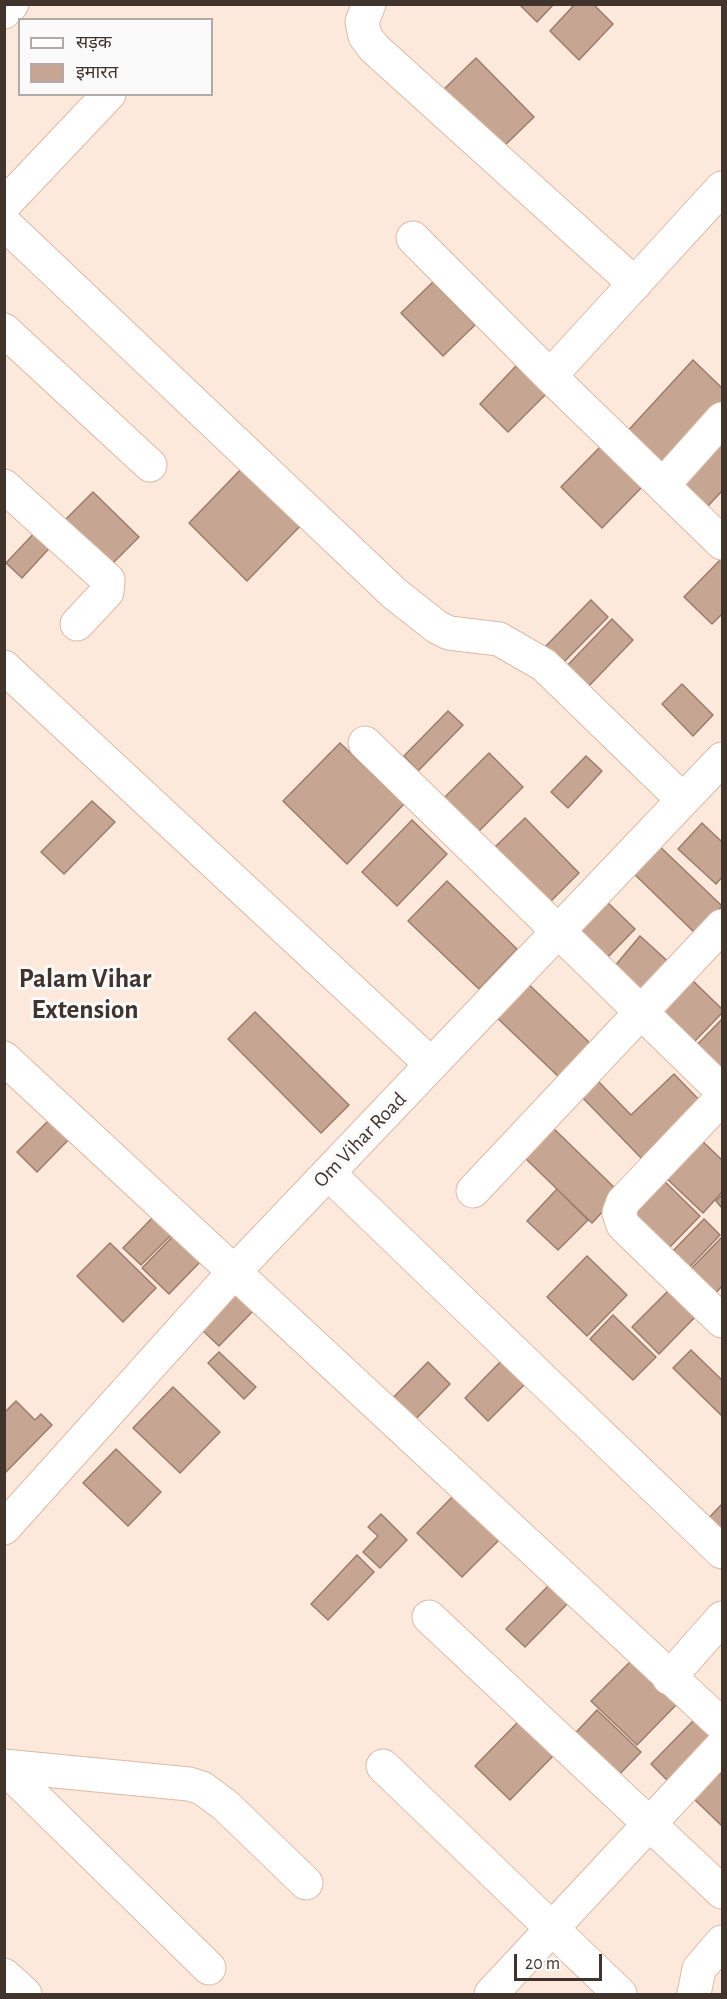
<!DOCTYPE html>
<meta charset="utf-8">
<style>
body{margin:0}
#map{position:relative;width:727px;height:1999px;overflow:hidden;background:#fde8dc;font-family:"Alegreya Sans","Noto Sans Devanagari",sans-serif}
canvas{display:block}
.frame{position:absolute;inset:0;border:6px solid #41342c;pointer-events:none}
.legend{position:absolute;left:18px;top:18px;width:195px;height:78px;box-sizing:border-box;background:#fafafa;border:2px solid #b0aba8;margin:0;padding:8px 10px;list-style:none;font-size:18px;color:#41342c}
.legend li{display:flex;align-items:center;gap:12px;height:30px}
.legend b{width:30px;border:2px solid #b0aba8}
.scale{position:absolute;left:514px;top:1954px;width:88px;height:27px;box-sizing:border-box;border:3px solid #41342c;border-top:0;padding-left:8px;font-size:18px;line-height:21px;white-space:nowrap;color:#41342c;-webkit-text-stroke:4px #fafafa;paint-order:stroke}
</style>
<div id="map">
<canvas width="727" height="1999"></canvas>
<div class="frame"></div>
<ul class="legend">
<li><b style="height:8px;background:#fff"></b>सड़क</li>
<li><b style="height:16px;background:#c6a693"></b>इमारत</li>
</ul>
<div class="scale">20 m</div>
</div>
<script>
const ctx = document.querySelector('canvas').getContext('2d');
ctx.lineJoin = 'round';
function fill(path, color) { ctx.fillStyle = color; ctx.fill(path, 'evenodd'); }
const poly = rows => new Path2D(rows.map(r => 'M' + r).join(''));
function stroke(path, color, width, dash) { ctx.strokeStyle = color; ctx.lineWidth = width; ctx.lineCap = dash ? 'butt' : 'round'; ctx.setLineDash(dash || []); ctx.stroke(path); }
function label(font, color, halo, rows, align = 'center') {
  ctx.font = font + ' "Alegreya Sans",sans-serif'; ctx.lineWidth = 6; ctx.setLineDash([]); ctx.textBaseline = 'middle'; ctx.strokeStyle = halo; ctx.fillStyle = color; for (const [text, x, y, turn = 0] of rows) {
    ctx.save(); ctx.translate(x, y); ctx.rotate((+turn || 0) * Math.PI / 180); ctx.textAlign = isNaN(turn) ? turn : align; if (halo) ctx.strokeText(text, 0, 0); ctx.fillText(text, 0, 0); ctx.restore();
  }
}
const building = poly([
 [519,4,554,4,537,22,519,4],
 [575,4,593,4,613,24,579,60,550,31,575,4],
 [476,58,534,117,499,151,441,92,476,58],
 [433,282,475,325,443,356,401,313,433,282],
 [693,360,722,388,722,411,665,473,624,435,693,360],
 [516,366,546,394,508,432,480,404,516,366],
 [722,429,722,491,707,507,677,479,722,429],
 [601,446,643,486,602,528,561,487,601,446],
 [246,464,305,521,247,581,189,523,246,464],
 [93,492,139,537,105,571,60,525,93,492],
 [40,527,55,542,22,578,6,563,40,527],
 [722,558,722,614,712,624,684,597,722,558],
 [591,600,608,617,560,666,543,649,591,600],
 [612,619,633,640,585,690,564,669,612,619],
 [682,684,713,715,693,736,662,704,682,684],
 [448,711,463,725,418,771,404,756,448,711],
 [340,743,404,804,347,864,283,801,340,743],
 [489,753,523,787,470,840,436,806,489,753],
 [586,756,602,771,568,808,551,792,586,756],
 [92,801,115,822,64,874,41,852,92,801],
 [525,818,579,873,549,903,495,847,525,818],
 [412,820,447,854,397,906,362,872,412,820],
 [702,823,722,842,722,877,716,884,678,849,702,823],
 [654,841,722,906,696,934,628,868,654,841],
 [447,881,517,949,479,989,408,921,447,881],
 [604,899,635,929,606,959,575,929,604,899],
 [640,936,673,966,644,995,614,967,640,936],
 [689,977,722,1009,722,1013,692,1044,657,1010,689,977],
 [522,978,593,1046,561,1079,490,1011,522,978],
 [255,1012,349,1105,321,1133,228,1039,255,1012],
 [722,1019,722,1075,694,1048,722,1019],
 [674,1074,705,1106,647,1164,580,1095,596,1079,631,1115,674,1074],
 [56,1113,76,1132,37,1172,17,1152,56,1113],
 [552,1127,620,1193,592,1223,523,1156,552,1127],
 [699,1138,722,1160,722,1192,703,1213,663,1175,699,1138],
 [661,1178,700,1216,664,1253,625,1215,661,1178],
 [557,1189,588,1220,558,1250,527,1221,557,1189],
 [722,1195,722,1208,716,1201,722,1195],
 [157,1213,176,1230,141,1265,123,1248,157,1213],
 [704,1219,720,1235,685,1272,668,1256,704,1219],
 [174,1235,201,1261,169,1294,142,1268,174,1235],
 [722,1237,722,1286,712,1297,687,1273,722,1237],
 [110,1243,156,1288,123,1322,77,1276,110,1243],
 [587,1256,627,1295,587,1336,547,1297,587,1256],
 [238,1289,256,1308,219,1346,200,1328,238,1289],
 [670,1289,697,1315,659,1354,632,1327,670,1289],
 [613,1315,656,1357,633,1380,590,1339,613,1315],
 [691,1350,722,1380,722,1416,673,1368,691,1350],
 [219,1352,256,1387,244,1399,208,1363,219,1352],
 [507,1355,531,1378,488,1421,465,1398,507,1355],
 [428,1362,450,1384,406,1429,384,1407,428,1362],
 [173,1387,220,1432,180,1473,133,1428,173,1387],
 [16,1401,35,1420,41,1414,52,1425,4,1474,4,1413,16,1401],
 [116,1449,161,1492,128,1526,83,1483,116,1449],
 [456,1493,502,1537,462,1577,417,1533,456,1493],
 [722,1504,722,1543,703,1524,722,1504],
 [381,1514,407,1540,380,1568,363,1552,378,1536,368,1527,381,1514],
 [357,1555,374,1572,328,1620,311,1604,357,1555],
 [550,1584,568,1603,525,1647,506,1629,550,1584],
 [631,1661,676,1705,637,1745,591,1701,631,1661],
 [597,1710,641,1752,610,1784,567,1742,597,1710],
 [694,1720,720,1746,677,1790,651,1764,694,1720],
 [518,1722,553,1756,510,1800,475,1766,518,1722],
 [716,1774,722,1774,722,1826,693,1798,716,1774]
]);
fill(building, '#c6a693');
stroke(building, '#9b7c6a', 1.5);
const minor = poly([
 [369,4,362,22,365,36,374,48,635,284],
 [4,12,12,4],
 [4,205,109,94],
 [4,223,395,594,437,627,449,633,499,639,544,665,683,800],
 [413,238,550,376,722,543],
 [4,330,150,465],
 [550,376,722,188],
 [663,485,722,419],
 [4,486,108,580,107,592,77,624],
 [4,667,431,1064],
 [365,743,722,1091],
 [4,1058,722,1725],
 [722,1098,623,1202,619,1213,623,1225,722,1321],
 [328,1173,722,1552],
 [473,1191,722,926],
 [4,1528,233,1273,722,759],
 [429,1617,722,1892],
 [669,1678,722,1618],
 [4,1766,189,1784,202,1788,225,1805,306,1883],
 [383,1766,620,1994],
 [4,1767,209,1968],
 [4,1975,25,1994],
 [491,1994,722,1746],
 [694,1994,699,1969,722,1942]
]);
stroke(minor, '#dbbaa6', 35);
stroke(minor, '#fff', 33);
label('21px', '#41342c', '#fafafa', [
 ["Om Vihar Road",360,1140,-46]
]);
label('bold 27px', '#41342c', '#fafafa', [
 ["Palam Vihar",85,979],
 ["Extension",85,1010]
]);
</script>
